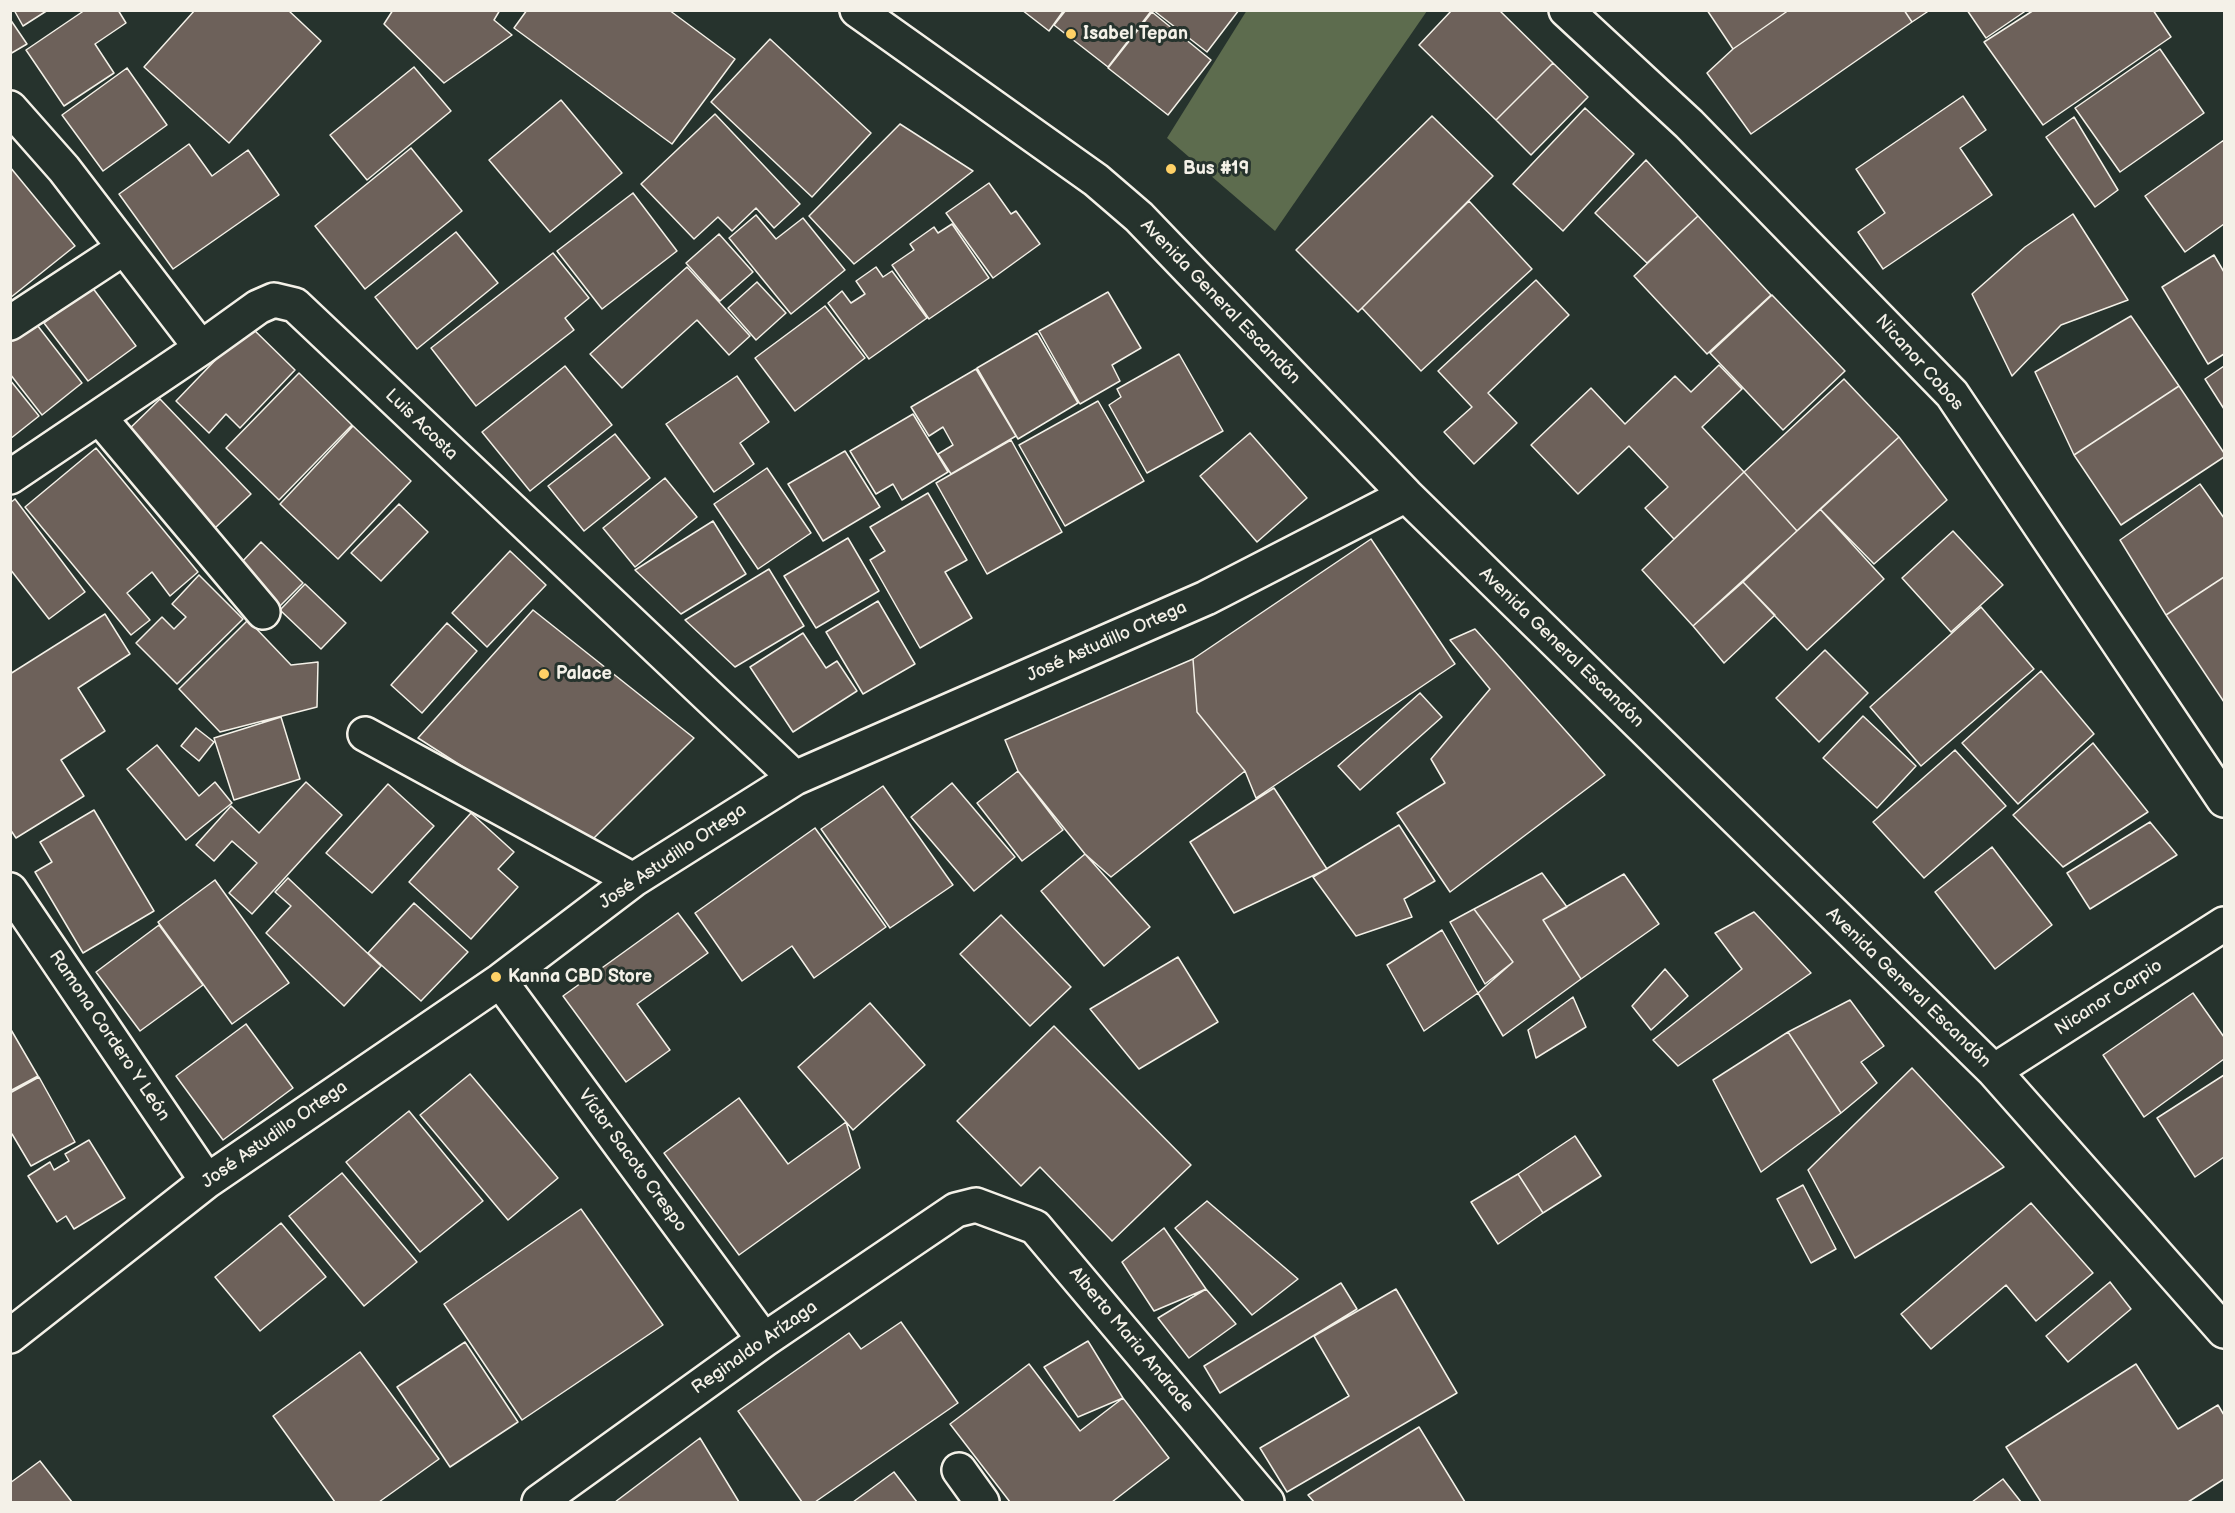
<!DOCTYPE html>
<meta charset="utf-8">
<style>
body{margin:0}
#map{position:relative;width:2235px;height:1513px;overflow:hidden;background:#26332d;font-family:"Balsamiq Sans",sans-serif}
canvas{display:block}
.frame{position:absolute;inset:0;border:12px solid #f4f1e8;pointer-events:none}
</style>
<div id="map">
<canvas width="2235" height="1513"></canvas>
<div class="frame"></div>
</div>
<script>
const ctx = document.querySelector('canvas').getContext('2d');
ctx.lineJoin = 'round';
function fill(path, color) { ctx.fillStyle = color; ctx.fill(path, 'evenodd'); }
const poly = rows => new Path2D(rows.map(r => 'M' + r).join(''));
function stroke(path, color, width, dash) { ctx.strokeStyle = color; ctx.lineWidth = width; ctx.lineCap = dash ? 'butt' : 'round'; ctx.setLineDash(dash || []); ctx.stroke(path); }
function label(font, color, halo, rows, align = 'center') {
  ctx.font = font + ' "Balsamiq Sans",sans-serif'; ctx.lineWidth = 6; ctx.setLineDash([]); ctx.textBaseline = 'middle'; ctx.strokeStyle = halo; ctx.fillStyle = color; for (const [text, x, y, turn = 0] of rows) {
    ctx.save(); ctx.translate(x, y); ctx.rotate((+turn || 0) * Math.PI / 180); ctx.textAlign = isNaN(turn) ? turn : align; if (halo) ctx.strokeText(text, 0, 0); ctx.fillText(text, 0, 0); ctx.restore();
  }
}
fill(poly([
 [1247,10,1427,11,1275,231,1167,138]
]), '#5d6c4e');
const building = poly([
 [14,10,48,10,23,26,14,10],
 [85,10,118,10,126,23,95,44,114,73,64,106,26,50,85,10],
 [195,10,288,10,321,41,229,143,144,67,195,10],
 [393,10,500,10,494,20,512,35,444,83,384,24,393,10],
 [527,10,669,10,735,59,672,144,514,28,527,10],
 [1022,10,1064,10,1049,31,1022,10],
 [1066,10,1152,10,1108,67,1054,25,1066,10],
 [1153,10,1239,10,1207,52,1153,10],
 [1452,10,1499,10,1553,63,1496,120,1419,45,1452,10],
 [1707,10,1789,10,1733,49,1707,10],
 [1789,10,1904,10,1912,22,1751,134,1707,73,1733,49,1789,10],
 [1904,10,1930,10,1912,22,1904,10],
 [1967,10,2027,10,1986,38,1967,10],
 [2034,10,2153,10,2171,37,2043,125,1984,42,2034,10],
 [1152,12,1211,60,1168,115,1108,68,1152,12],
 [10,19,27,44,10,54,10,19],
 [770,39,871,133,812,197,711,102,770,39],
 [2160,49,2204,113,2120,172,2075,108,2160,49],
 [1553,63,1588,97,1531,155,1496,120,1553,63],
 [414,67,451,111,367,180,330,135,414,67],
 [127,68,167,125,103,171,62,115,127,68],
 [1963,96,1986,130,1960,148,1992,195,1883,269,1858,232,1885,213,1856,169,1963,96],
 [561,100,622,173,550,232,489,160,561,100],
 [1585,108,1634,154,1563,231,1513,184,1585,108],
 [715,114,800,204,774,228,756,208,732,231,718,217,694,239,641,184,715,114],
 [1432,116,1493,176,1358,312,1296,250,1432,116],
 [2074,117,2118,190,2095,207,2046,137,2074,117],
 [900,124,973,171,854,264,809,216,900,124],
 [2224,140,2224,224,2185,252,2145,196,2224,140],
 [189,144,212,176,248,150,279,195,173,269,119,194,189,144],
 [411,148,462,211,365,289,315,226,411,148],
 [1646,160,1698,216,1647,263,1595,213,1646,160],
 [10,167,75,246,10,298,10,167],
 [989,183,1011,214,1016,211,1040,244,993,278,946,213,989,183],
 [633,193,677,251,602,309,557,251,633,193],
 [1469,201,1532,269,1421,371,1362,308,1469,201],
 [2073,214,2128,300,2061,325,2012,376,1972,294,2025,247,2073,214],
 [756,215,776,239,803,218,845,270,791,314,729,238,756,215],
 [1698,216,1771,295,1707,354,1634,276,1698,216],
 [952,224,989,278,929,319,892,265,914,250,910,244,934,227,938,233,952,224],
 [456,232,498,283,417,349,375,297,456,232],
 [719,234,753,272,720,301,686,263,719,234],
 [553,253,589,298,565,318,574,330,476,406,431,348,553,253],
 [2214,255,2224,272,2224,354,2208,364,2162,287,2214,255],
 [687,267,750,336,729,355,697,320,622,388,590,354,687,267],
 [876,267,883,277,892,271,927,318,869,359,828,303,842,291,851,303,865,294,856,281,876,267],
 [1536,280,1569,315,1488,393,1517,423,1474,464,1444,432,1472,407,1438,371,1536,280],
 [757,282,786,313,756,340,728,308,757,282],
 [92,287,136,346,88,381,44,323,92,287],
 [1108,292,1141,348,1112,365,1120,381,1080,404,1039,331,1108,292],
 [1772,295,1845,371,1783,430,1710,353,1772,295],
 [825,306,865,358,795,411,755,358,825,306],
 [2131,316,2179,386,2074,455,2035,372,2131,316],
 [34,321,82,383,42,415,10,374,10,339,34,321],
 [249,325,295,370,240,428,226,414,209,433,176,401,249,325],
 [1037,333,1078,403,1018,439,977,368,1037,333],
 [1179,354,1223,431,1147,473,1109,405,1121,397,1117,389,1179,354],
 [1719,365,1742,389,1702,427,1744,472,1674,539,1645,508,1668,487,1629,446,1578,494,1531,445,1591,388,1625,424,1675,376,1691,392,1719,365],
 [565,366,612,425,530,491,482,432,565,366],
 [2224,366,2224,409,2205,379,2224,366],
 [976,369,1016,436,951,474,938,454,953,445,943,427,929,436,911,407,976,369],
 [299,373,352,425,279,500,226,448,299,373],
 [737,376,769,422,740,443,754,464,714,492,666,424,737,376],
 [1844,379,1899,437,1797,531,1744,472,1844,379],
 [10,380,39,416,10,439,10,380],
 [2179,386,2224,453,2224,457,2121,525,2074,455,2179,386],
 [160,399,251,494,215,528,123,435,160,399],
 [1098,401,1144,481,1065,526,1019,445,1098,401],
 [913,414,948,472,902,500,893,484,876,494,850,451,913,414],
 [353,426,411,481,338,559,280,504,353,426],
 [1250,433,1307,498,1257,542,1200,476,1250,433],
 [615,434,650,478,584,531,548,486,615,434],
 [1899,437,1947,500,1874,564,1820,509,1899,437],
 [1011,440,1062,532,987,574,936,483,1011,440],
 [96,448,198,572,170,596,152,572,127,593,150,620,131,635,25,507,96,448],
 [845,451,880,507,823,541,788,484,845,451],
 [767,468,811,533,758,569,714,504,767,468],
 [1744,472,1797,531,1693,626,1642,570,1744,472],
 [665,478,697,517,635,567,603,528,665,478],
 [2200,484,2224,518,2224,577,2166,615,2120,540,2200,484],
 [928,493,967,560,945,572,972,618,920,648,870,560,885,551,870,527,928,493],
 [15,499,85,592,49,619,10,569,10,503,15,499],
 [399,504,428,532,381,581,351,553,399,504],
 [1820,509,1884,579,1807,650,1743,582,1820,509],
 [713,521,746,574,681,614,635,570,713,521],
 [1953,531,2003,585,1951,632,1902,578,1953,531],
 [848,538,879,591,816,628,784,576,848,538],
 [1371,539,1455,664,1256,798,1245,771,1197,712,1193,659,1371,539],
 [261,542,303,583,278,608,237,567,261,542],
 [510,551,546,585,487,647,452,613,510,551],
 [769,569,804,626,735,667,685,620,769,569],
 [199,575,243,619,177,684,136,643,162,617,174,629,186,617,172,604,199,575],
 [2224,577,2224,702,2166,615,2224,577],
 [1743,582,1775,615,1724,663,1693,626,1743,582],
 [305,584,346,623,321,649,280,610,305,584],
 [878,601,915,664,863,694,826,632,878,601],
 [1981,607,2034,669,1921,766,1870,707,1981,607],
 [533,610,694,738,586,846,418,738,533,610],
 [105,614,130,654,78,688,105,731,61,760,84,796,16,838,10,829,10,674,105,614],
 [248,620,291,665,318,662,317,707,220,732,179,689,248,620],
 [447,623,477,651,422,713,391,685,447,623],
 [1475,629,1605,775,1450,892,1397,813,1445,783,1431,759,1490,689,1450,640,1475,629],
 [803,633,826,668,837,661,857,691,793,732,750,667,803,633],
 [1825,650,1868,693,1819,742,1776,698,1825,650],
 [1193,659,1197,712,1245,771,1111,877,1085,854,1018,771,1005,740,1193,659],
 [2041,671,2094,734,2018,804,1962,743,2041,671],
 [1420,693,1442,717,1360,790,1338,766,1420,693],
 [1863,716,1916,766,1877,808,1823,758,1863,716],
 [281,717,300,779,234,800,214,738,281,717],
 [196,728,214,742,199,761,181,746,196,728],
 [2093,743,2148,812,2063,867,2013,815,2093,743],
 [157,745,199,796,215,782,232,803,186,840,127,769,157,745],
 [1955,750,2006,806,1924,878,1873,822,1955,750],
 [1018,771,1063,830,1022,861,977,803,1018,771],
 [306,782,342,815,252,914,229,893,257,863,232,841,214,861,196,845,231,806,259,833,306,782],
 [952,783,1015,857,974,891,911,817,952,783],
 [388,784,434,826,372,893,326,853,388,784],
 [883,786,953,885,890,928,821,829,883,786],
 [1274,788,1327,869,1234,913,1190,842,1274,788],
 [94,810,154,911,83,953,35,872,52,862,40,842,94,810],
 [471,813,514,852,498,869,518,887,471,939,409,882,471,813],
 [2150,822,2177,855,2090,909,2067,873,2150,822],
 [1399,825,1435,881,1404,899,1412,917,1356,936,1313,877,1399,825],
 [815,828,886,927,814,978,792,946,742,981,695,913,815,828],
 [1992,847,2052,925,1995,969,1935,892,1992,847],
 [1085,854,1150,927,1104,966,1041,891,1085,854],
 [1542,873,1567,907,1543,920,1581,979,1503,1036,1478,993,1513,962,1474,909,1542,873],
 [1624,874,1659,924,1581,979,1543,920,1624,874],
 [288,878,381,966,344,1006,266,933,291,906,275,892,288,878],
 [215,880,289,983,232,1024,158,922,215,880],
 [414,903,468,952,421,1001,368,953,414,903],
 [1474,909,1513,962,1485,984,1450,922,1474,909],
 [1754,912,1811,973,1678,1066,1653,1040,1742,969,1715,933,1754,912],
 [678,913,708,953,637,1004,670,1050,626,1082,563,996,678,913],
 [1001,915,1071,987,1030,1026,960,954,1001,915],
 [159,925,203,985,140,1031,96,972,159,925],
 [1442,930,1478,993,1424,1031,1387,965,1442,930],
 [1178,957,1218,1022,1139,1069,1090,1009,1178,957],
 [1665,969,1688,996,1651,1030,1632,1006,1665,969],
 [2193,993,2224,1037,2224,1059,2144,1117,2103,1055,2193,993],
 [1573,997,1586,1027,1536,1058,1528,1030,1573,997],
 [1850,1000,1884,1046,1861,1062,1877,1083,1841,1113,1788,1032,1850,1000],
 [870,1003,925,1065,853,1130,798,1067,870,1003],
 [246,1024,293,1088,223,1140,176,1076,246,1024],
 [1054,1026,1191,1165,1112,1241,1040,1167,1021,1186,957,1121,1054,1026],
 [10,1028,38,1076,10,1091,10,1028],
 [1788,1032,1841,1113,1761,1172,1713,1080,1788,1032],
 [1912,1068,2004,1167,1855,1258,1808,1170,1912,1068],
 [470,1074,558,1178,508,1220,420,1115,470,1074],
 [2224,1075,2224,1157,2195,1177,2157,1118,2224,1075],
 [39,1077,75,1142,31,1166,12,1134,10,1134,10,1093,39,1077],
 [739,1098,788,1164,846,1122,860,1168,739,1255,664,1153,739,1098],
 [409,1111,483,1201,420,1252,346,1162,409,1111],
 [1575,1136,1601,1176,1543,1213,1518,1174,1575,1136],
 [89,1140,125,1198,74,1229,66,1216,57,1222,28,1176,50,1162,54,1170,69,1161,65,1154,89,1140],
 [342,1173,417,1262,364,1306,289,1216,342,1173],
 [1518,1174,1543,1213,1498,1244,1471,1202,1518,1174],
 [1803,1185,1836,1249,1811,1263,1777,1199,1803,1185],
 [1207,1201,1298,1279,1252,1315,1175,1228,1207,1201],
 [2031,1203,2093,1273,2036,1321,2006,1285,1931,1349,1901,1314,2031,1203],
 [581,1209,663,1325,522,1420,444,1304,581,1209],
 [281,1223,326,1277,260,1331,215,1277,281,1223],
 [1164,1228,1206,1289,1154,1311,1122,1262,1164,1228],
 [2110,1282,2131,1309,2068,1362,2046,1336,2110,1282],
 [1341,1283,1357,1309,1220,1393,1204,1366,1341,1283],
 [1206,1289,1236,1324,1189,1358,1158,1318,1206,1289],
 [1396,1289,1457,1393,1287,1492,1260,1448,1349,1396,1314,1336,1396,1289],
 [901,1322,958,1403,815,1502,802,1502,738,1411,849,1333,861,1349,901,1322],
 [1088,1341,1123,1398,1078,1417,1044,1367,1088,1341],
 [465,1342,518,1422,450,1467,397,1387,465,1342],
 [360,1352,439,1459,379,1502,335,1502,273,1416,360,1352],
 [1029,1364,1080,1431,1123,1398,1169,1458,1112,1502,1010,1502,950,1424,1029,1364],
 [2136,1364,2178,1429,2218,1405,2224,1415,2224,1479,2188,1502,2041,1502,2006,1447,2136,1364],
 [1419,1427,1465,1502,1314,1502,1308,1495,1419,1427],
 [700,1438,739,1502,615,1502,700,1438],
 [40,1461,72,1502,10,1502,10,1483,40,1461],
 [894,1472,917,1502,853,1502,894,1472],
 [2003,1479,2021,1502,1972,1502,2003,1479]
]);
fill(building, '#6d615a');
stroke(building, '#f4f1e8', 1.5);
const minor = poly([
 [857,10,1096,180,1139,217,1406,495,1994,1071,2224,1331],
 [1566,10,1689,124,1952,394,2224,800],
 [10,108,64,169,201,348],
 [10,323,124,248],
 [99,417,263,612],
 [10,477,201,348,258,307,274,300,295,305,795,778],
 [365,734,633,880],
 [10,890,207,1181],
 [500,981,764,1340],
 [1994,1071,2224,924],
 [10,1336,207,1181,500,981,633,880,795,778,1206,598,1406,495],
 [959,1470,982,1502],
 [539,1502,764,1340,956,1210,976,1205,1035,1227,1267,1502]
]);
stroke(minor, '#f4f1e8', 38);
stroke(minor, '#26332d', 33);
for (const [x, y, r, color] of [
 [1071,34,6,"#ffd166"],
 [1171,169,6,"#ffd166"],
 [544,674,6,"#ffd166"],
 [496,977,6,"#ffd166"]
]) { const dot = new Path2D(); dot.arc(x, y, r, 0, 2 * Math.PI); ctx.fillStyle = color; ctx.fill(dot); stroke(dot, '#26332d', 2); }
label('bold 18px', '#f4f1e8', '#26332d', [
 ["Isabel Tepan",1083,34],
 ["Bus #19",1183,169],
 ["Palace",556,674],
 ["Kanna CBD Store",508,977]
], 'left');
label('18px', '#f4f1e8', '#26332d', [
 ["Avenida General Escandón",1220,302,46],
 ["Nicanor Cobos",1919,363,48],
 ["Luis Acosta",421,425,44],
 ["José Astudillo Ortega",1107,642,-24],
 ["Avenida General Escandón",1561,648,44],
 ["José Astudillo Ortega",673,857,-34],
 ["Avenida General Escandón",1908,988,44],
 ["Nicanor Carpio",2109,998,-33],
 ["Ramona Cordero Y León",109,1036,56],
 ["José Astudillo Ortega",275,1135,-35],
 ["Víctor Sacoto Crespo",632,1161,54],
 ["Alberto Maria Andrade",1131,1340,50],
 ["Reginaldo Arízaga",755,1348,-35]
]);
</script>
